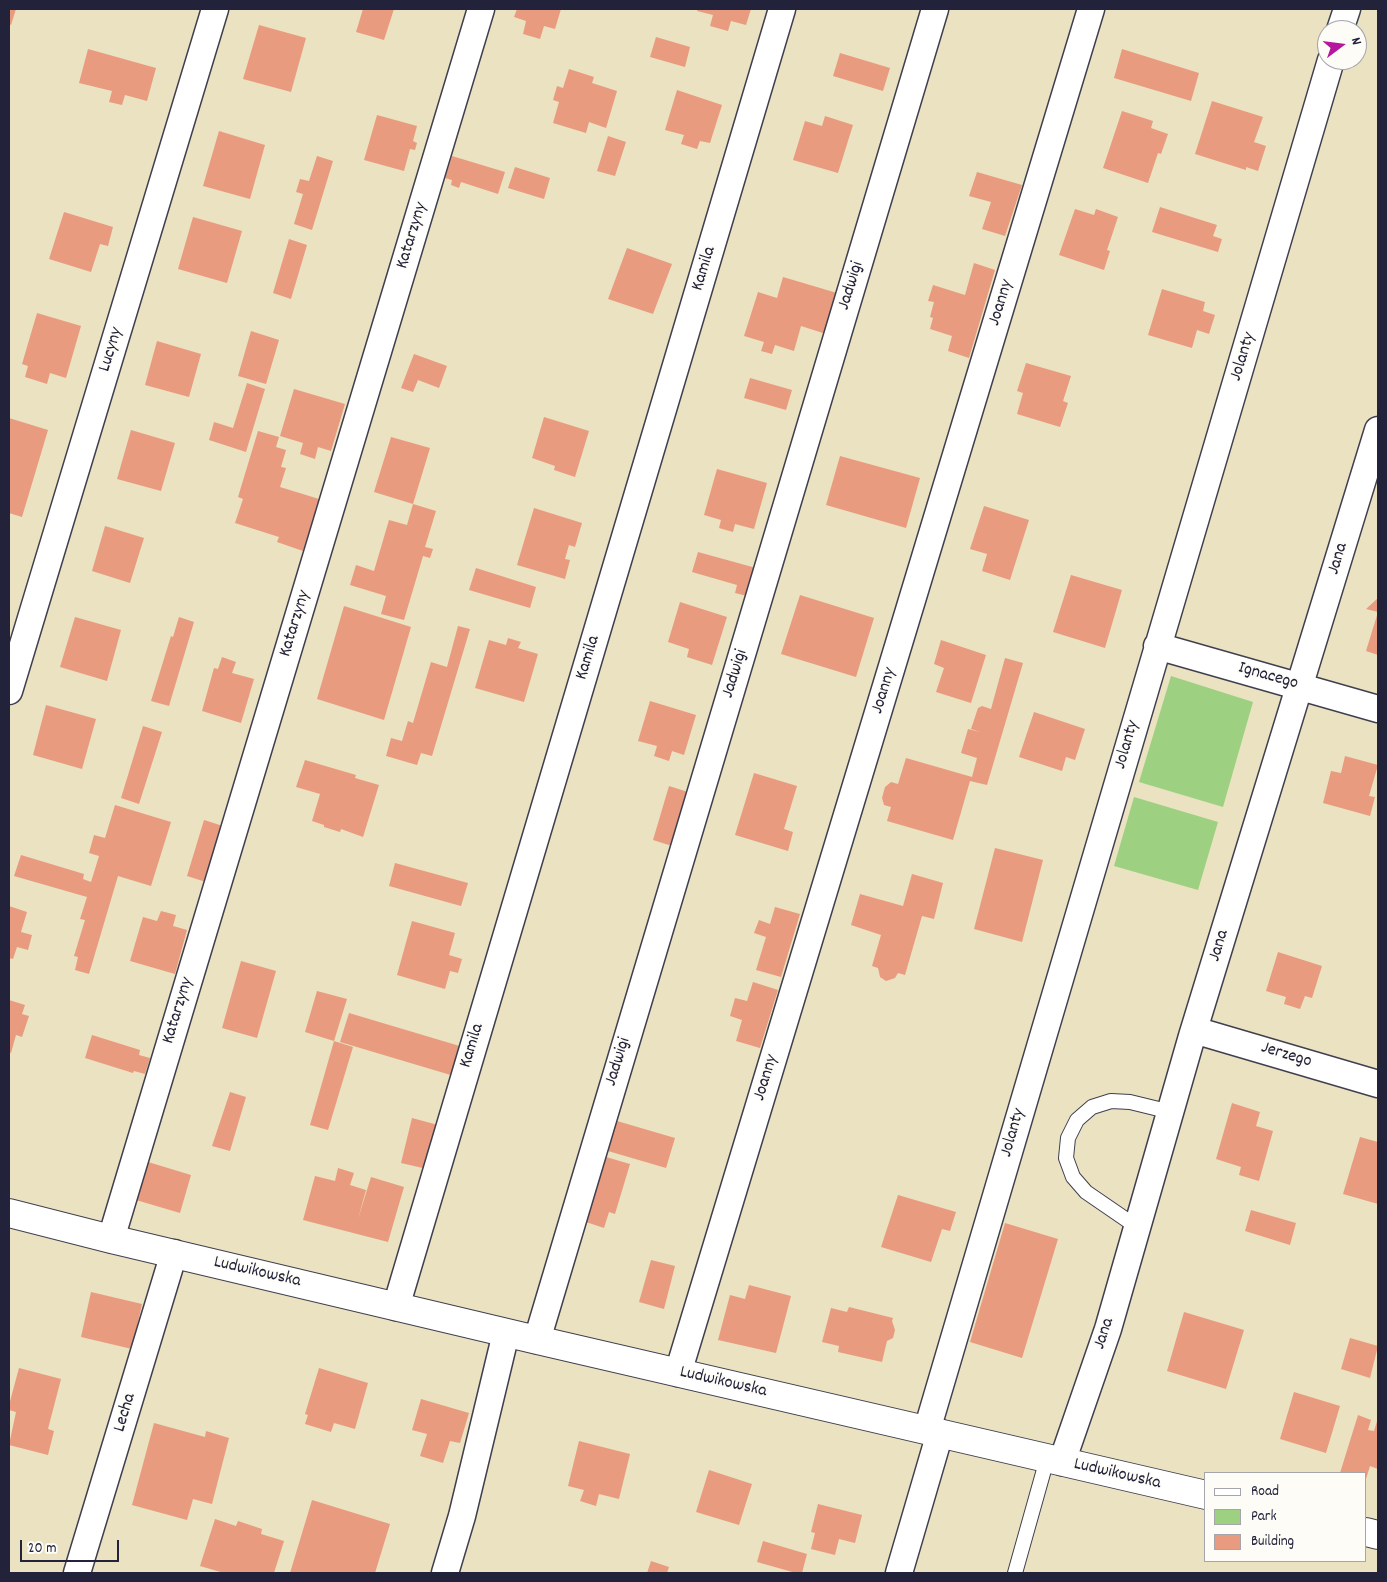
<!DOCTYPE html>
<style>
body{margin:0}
#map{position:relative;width:1387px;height:1582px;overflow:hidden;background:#eae2c0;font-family:Dekko,sans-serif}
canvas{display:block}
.frame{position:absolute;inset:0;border:10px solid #22223b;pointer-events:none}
.legend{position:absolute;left:1204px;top:1472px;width:162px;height:90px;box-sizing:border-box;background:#fdfcf7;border:1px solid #a5a5ac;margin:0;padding:6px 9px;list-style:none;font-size:15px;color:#22223b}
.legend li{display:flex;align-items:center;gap:10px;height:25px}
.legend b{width:25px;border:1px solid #a5a5ac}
.north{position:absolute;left:1317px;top:20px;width:50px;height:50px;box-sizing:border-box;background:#fdfcf7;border:1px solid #a5a5ac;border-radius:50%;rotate:75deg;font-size:14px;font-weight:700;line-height:20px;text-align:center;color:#22223b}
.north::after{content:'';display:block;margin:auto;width:18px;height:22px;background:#b5179e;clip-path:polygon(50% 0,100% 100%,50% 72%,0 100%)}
.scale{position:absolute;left:20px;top:1540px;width:99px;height:22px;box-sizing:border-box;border:2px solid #22223b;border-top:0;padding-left:6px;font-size:15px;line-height:18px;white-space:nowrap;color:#22223b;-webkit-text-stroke:4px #fdfcf7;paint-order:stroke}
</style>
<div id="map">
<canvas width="1387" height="1582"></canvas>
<div class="frame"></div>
<ul class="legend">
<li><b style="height:6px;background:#fff"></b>Road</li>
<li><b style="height:14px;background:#9dd181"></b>Park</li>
<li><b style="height:14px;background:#e99b7f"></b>Building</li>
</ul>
<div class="north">N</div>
<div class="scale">20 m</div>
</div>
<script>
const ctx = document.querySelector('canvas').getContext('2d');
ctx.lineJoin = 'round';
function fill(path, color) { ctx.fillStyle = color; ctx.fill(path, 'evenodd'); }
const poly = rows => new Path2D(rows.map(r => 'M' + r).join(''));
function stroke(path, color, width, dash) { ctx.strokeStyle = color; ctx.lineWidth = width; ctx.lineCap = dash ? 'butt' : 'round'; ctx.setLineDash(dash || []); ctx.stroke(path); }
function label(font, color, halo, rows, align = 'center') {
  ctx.font = font + ' Dekko,sans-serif'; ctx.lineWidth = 4; ctx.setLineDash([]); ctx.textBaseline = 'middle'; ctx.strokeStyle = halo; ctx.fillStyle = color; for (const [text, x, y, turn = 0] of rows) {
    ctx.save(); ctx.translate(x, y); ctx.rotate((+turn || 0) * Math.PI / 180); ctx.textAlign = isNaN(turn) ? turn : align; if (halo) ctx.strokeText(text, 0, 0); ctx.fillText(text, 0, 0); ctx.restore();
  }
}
fill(poly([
 [1171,676,1253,702,1223,807,1139,782],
 [1134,797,1218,822,1198,890,1114,866]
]), '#9dd181');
fill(poly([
 [9,9,16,9,11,25,9,24],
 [363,9,394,9,384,40,356,32],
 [517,9,561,9,555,29,544,26,540,39,523,34,526,21,514,17],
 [698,9,751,9,746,25,731,21,728,31,710,26,713,15,697,11],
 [259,25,306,38,291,92,243,79],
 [656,37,690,47,685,67,650,57],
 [88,49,156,68,147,101,125,95,122,105,109,102,112,91,79,83],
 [1122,49,1199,73,1191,101,1114,78],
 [840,53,890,68,883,91,833,76],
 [569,69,594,77,592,83,617,91,606,128,589,122,586,133,553,123,559,102,553,100,557,86,563,88],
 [677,90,722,105,710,143,700,141,697,149,681,144,684,135,665,130],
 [1212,101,1263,117,1254,142,1266,146,1258,171,1246,167,1246,170,1195,154],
 [1122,111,1153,121,1151,128,1168,134,1161,154,1158,153,1148,183,1103,168],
 [377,115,417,126,413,141,417,143,415,150,410,149,404,171,364,160],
 [825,116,853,125,838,173,793,160,805,121,822,126],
 [219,131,265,145,250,199,203,186],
 [608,136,626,142,615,176,597,171],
 [317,156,333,161,312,230,294,224,303,194,296,192,300,179,309,181],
 [452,156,505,172,498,194,461,182,459,188,451,185,452,180,445,178],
 [515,167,550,178,544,199,508,188],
 [977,172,1022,185,1005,236,982,229,991,202,969,196],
 [1160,207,1217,225,1213,236,1222,239,1218,252,1152,232],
 [1075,209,1094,215,1096,209,1118,217,1107,250,1110,251,1104,270,1059,255],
 [64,212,113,227,108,246,100,244,91,272,49,259],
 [193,217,242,231,227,283,178,269],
 [289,239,307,245,291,299,273,293],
 [627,248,672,264,653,314,608,299],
 [974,263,995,270,969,358,948,351,952,336,930,329,933,318,930,317,934,302,928,301,933,285,965,295],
 [783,277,837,293,826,334,801,326,794,351,775,345,772,354,761,351,764,342,744,336,758,292,777,298],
 [1162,289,1205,302,1203,311,1215,315,1209,334,1197,330,1192,348,1148,335],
 [37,313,81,326,66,378,50,373,47,384,25,377,28,366,22,364],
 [251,331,279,340,266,384,238,376],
 [157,341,201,354,189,397,145,385],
 [414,354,447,366,439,388,418,380,413,392,401,388],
 [1026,363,1071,376,1063,401,1068,403,1060,427,1017,414,1023,393,1017,391],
 [750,378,792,390,786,410,744,398],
 [247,383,265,389,246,452,209,440,214,422,233,428],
 [294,389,345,404,331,451,318,447,315,459,300,454,303,443,280,436],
 [544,417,589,431,575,477,554,470,555,466,532,458],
 [9,418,48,430,22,517,9,513],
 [131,430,175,443,161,491,117,479],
 [258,431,279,437,276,447,286,450,281,467,286,468,280,487,319,499,303,551,277,542,279,537,235,523,243,499,238,497],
 [391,437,430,448,413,504,374,492],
 [840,456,920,478,906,528,826,505],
 [717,469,767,483,754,529,735,524,733,532,719,528,721,520,704,515],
 [413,504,436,511,425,547,433,549,430,558,423,556,404,620,381,614,386,596,350,585,356,565,374,571,389,520,407,525],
 [984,506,1029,520,1010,580,982,571,987,554,970,549],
 [534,508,582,523,575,547,569,545,565,559,570,560,565,579,517,565],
 [105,526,144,538,130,583,92,571],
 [698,552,756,568,747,596,735,593,737,585,692,572],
 [476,568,536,587,530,608,469,590],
 [1071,575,1122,590,1105,648,1053,632],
 [800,595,874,618,856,677,781,654],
 [1378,598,1378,655,1366,651,1378,612,1366,609],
 [680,602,727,617,712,665,687,657,689,649,668,642],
 [344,606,411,627,384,720,317,699],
 [75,617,121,630,107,681,60,667],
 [179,617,194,622,169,706,151,701,171,636,173,637],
 [458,626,470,629,432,756,421,753,417,765,386,756,391,738,402,741,408,721,413,723,431,662,447,667],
 [508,638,521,642,518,648,538,654,524,702,475,688,489,640,506,645],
 [941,640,986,655,971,703,936,692,944,668,934,664],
 [222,657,236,662,232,673,254,679,241,723,202,711,214,668,218,669],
 [1005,658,1023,663,987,785,970,781,953,840,887,821,891,807,884,805,882,798,885,787,891,782,898,784,906,758,972,777,977,758,961,753,968,729,980,732,971,729,978,708,982,706,991,709],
 [650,701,696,715,684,755,672,751,669,761,654,756,657,746,638,741],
 [46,705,96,719,82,769,33,755],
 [1034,712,1085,729,1075,760,1066,757,1062,771,1019,757],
 [143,726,162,732,139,804,121,798],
 [1345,756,1378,765,1369,796,1375,797,1370,816,1323,803,1331,771,1341,773],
 [305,760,356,775,355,778,379,785,363,837,341,829,340,832,324,827,324,825,312,821,320,794,296,787],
 [754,773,797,786,784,829,793,832,788,851,735,835],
 [669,786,688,792,672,846,653,840],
 [115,805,171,822,151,886,118,876,89,974,75,970,78,957,74,956,85,920,80,919,87,897,14,876,21,855,84,874,83,879,91,882,99,856,89,853,94,835,105,838],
 [204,820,223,826,206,882,187,876],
 [995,848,1043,860,1022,942,974,929],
 [395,863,468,883,461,906,389,886],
 [912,874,943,883,934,919,922,916,905,975,898,973,895,978,886,981,880,977,878,968,872,966,881,935,851,925,860,894,903,906],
 [9,906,27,912,21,932,32,935,28,950,17,947,13,959,9,958],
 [775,907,800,914,781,977,756,970,766,937,754,933,759,920,770,924],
 [161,911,176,915,173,926,187,930,175,974,130,961,143,917,157,921],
 [412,921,455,933,449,955,462,959,458,973,450,971,445,989,397,975],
 [1278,952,1322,966,1312,998,1305,996,1300,1009,1284,1004,1286,997,1266,991],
 [241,961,276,971,257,1038,222,1028],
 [753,982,778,990,760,1048,736,1041,742,1020,730,1016,735,998,747,1001],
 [317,991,347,999,334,1041,305,1032],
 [9,1000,25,1005,22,1014,29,1016,22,1037,16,1035,11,1053,9,1052],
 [349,1013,463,1047,454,1076,340,1042],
 [92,1035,140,1050,139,1055,150,1058,145,1074,134,1071,133,1073,85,1058],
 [334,1041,353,1047,328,1130,310,1125],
 [230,1092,246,1097,230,1151,212,1146],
 [1232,1103,1260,1112,1256,1126,1273,1131,1259,1181,1239,1175,1241,1167,1216,1159],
 [412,1118,438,1125,427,1169,401,1163],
 [617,1121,675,1138,666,1168,608,1151],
 [1360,1137,1378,1142,1378,1204,1343,1194],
 [606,1157,630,1164,615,1214,609,1212,604,1228,586,1222],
 [148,1162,191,1175,180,1213,136,1200],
 [338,1168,354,1173,350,1185,366,1190,358,1219,371,1177,404,1187,388,1242,303,1220,315,1176,335,1181],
 [898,1195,956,1212,950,1231,942,1229,931,1262,881,1247],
 [1251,1210,1296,1223,1290,1245,1245,1231],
 [1005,1223,1058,1239,1022,1358,970,1342],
 [651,1260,675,1266,664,1309,639,1302],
 [749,1285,791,1296,776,1353,718,1340,730,1295,745,1299],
 [91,1292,142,1304,132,1349,81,1337],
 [849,1307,893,1318,892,1321,895,1330,893,1338,887,1341,882,1362,838,1352,839,1346,822,1342,831,1308,847,1312],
 [1184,1312,1244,1330,1226,1389,1167,1371],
 [1350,1338,1378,1346,1370,1378,1341,1369],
 [19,1368,61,1379,48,1429,54,1431,48,1455,9,1445,16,1412,9,1410,9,1405],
 [319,1368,368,1383,355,1429,334,1423,331,1432,305,1424,308,1415,305,1414],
 [1294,1392,1340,1406,1326,1453,1280,1439],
 [421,1399,469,1413,460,1443,450,1441,443,1463,420,1456,427,1434,412,1430],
 [1358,1415,1371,1420,1368,1430,1374,1431,1378,1418,1378,1469,1370,1466,1366,1479,1366,1473,1340,1473],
 [154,1423,205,1437,206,1431,229,1438,212,1504,193,1499,187,1520,132,1505],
 [579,1441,630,1454,619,1499,599,1494,596,1506,580,1501,584,1490,568,1486],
 [709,1470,752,1484,739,1525,696,1512],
 [312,1500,390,1524,375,1573,290,1573],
 [818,1504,862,1515,855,1543,839,1539,835,1555,811,1549,815,1533,811,1532],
 [215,1519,236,1526,238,1521,262,1529,261,1534,284,1541,274,1573,224,1573,200,1566],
 [763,1541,807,1554,802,1573,796,1573,757,1562],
 [651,1561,669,1567,667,1573,647,1573]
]), '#e99b7f');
const service = poly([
 [1137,1227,1086,1192,1073,1177,1066,1158,1068,1138,1077,1120,1092,1107,1111,1101,1130,1102,1171,1112],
 [1015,1573,1047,1459]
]);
const minor = poly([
 [1340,30,1347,9],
 [1157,646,1378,709],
 [9,691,215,9],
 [1194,1030,1378,1084],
 [111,1239,481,9],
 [396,1307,782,9],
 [537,1340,935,9],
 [678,1373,1091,9],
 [927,1430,1331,60],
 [1062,1462,1108,1329,1192,1036,1378,430],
 [77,1573,174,1253],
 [445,1573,462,1516,506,1333],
 [899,1573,940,1433]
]);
const tertiary = poly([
 [9,1213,111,1239,537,1340,1206,1495],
 [1366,1532,1378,1535]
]);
stroke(service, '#403f4f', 16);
stroke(minor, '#403f4f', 29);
stroke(tertiary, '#403f4f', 30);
stroke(service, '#fff', 14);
stroke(minor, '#fff', 26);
stroke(tertiary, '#fff', 28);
label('18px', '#22223b', '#fdfcf7', [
 ["Katarzyny",413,236,-73],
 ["Kamila",705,269,-73],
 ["Jadwigi",852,286,-73],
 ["Joanny",1002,303,-73],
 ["Lucyny",112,350,-73],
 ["Jolanty",1244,357,-73],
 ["Jana",1339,559,-73],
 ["Katarzyny",296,624,-73],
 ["Kamila",589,658,-73],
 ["Jadwigi",736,674,-73],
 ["Ignacego",1268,677,16],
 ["Joanny",885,691,-73],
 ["Jolanty",1128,745,-74],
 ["Jana",1220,946,-73],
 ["Katarzyny",179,1011,-73],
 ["Kamila",473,1046,-73],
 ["Jerzego",1286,1056,17],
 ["Jadwigi",619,1062,-73],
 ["Joanny",767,1078,-73],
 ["Jolanty",1014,1133,-74],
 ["Ludwikowska",257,1273,13],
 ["Jana",1105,1334,-72],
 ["Ludwikowska",723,1383,13],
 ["Lecha",126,1413,-73],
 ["Ludwikowska",1117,1475,13]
]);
</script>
